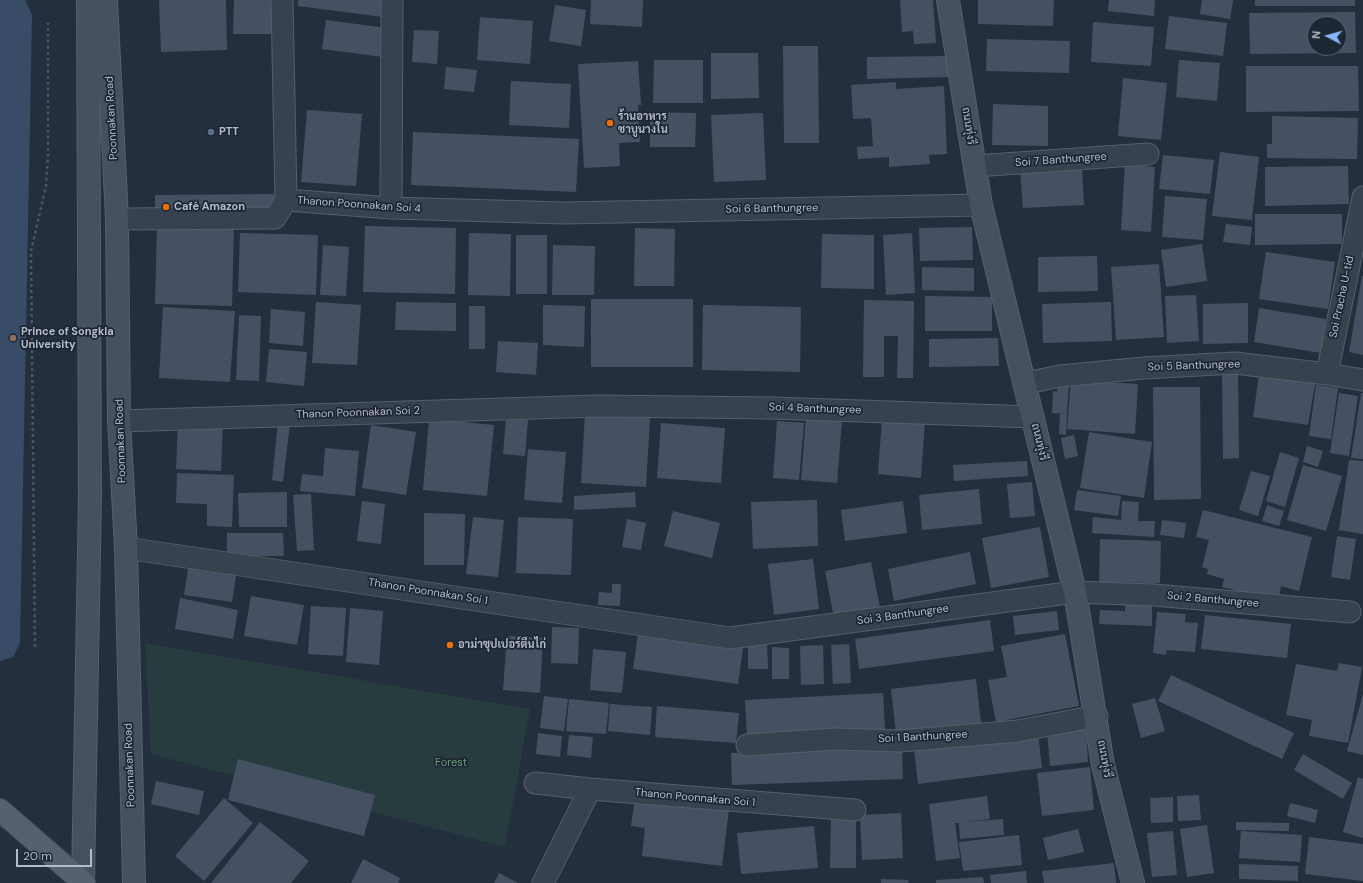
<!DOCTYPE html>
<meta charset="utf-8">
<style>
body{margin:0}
#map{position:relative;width:1363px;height:883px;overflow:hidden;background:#242f3e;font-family:"DM Sans",sans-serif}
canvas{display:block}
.north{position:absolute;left:1307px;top:16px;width:40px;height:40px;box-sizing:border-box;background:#1d2633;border:1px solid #59626f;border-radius:50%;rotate:276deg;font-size:11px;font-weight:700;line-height:16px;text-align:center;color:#b4bcc9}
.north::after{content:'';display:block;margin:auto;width:14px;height:18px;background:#8ab4f8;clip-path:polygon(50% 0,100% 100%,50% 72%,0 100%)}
.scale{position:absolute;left:16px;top:849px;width:76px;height:18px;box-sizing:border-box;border:2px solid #b4bcc9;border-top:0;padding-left:5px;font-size:12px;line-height:14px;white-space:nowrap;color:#b4bcc9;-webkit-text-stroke:3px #1d2633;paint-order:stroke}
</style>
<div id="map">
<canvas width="1363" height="883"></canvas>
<div class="north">N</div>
<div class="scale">20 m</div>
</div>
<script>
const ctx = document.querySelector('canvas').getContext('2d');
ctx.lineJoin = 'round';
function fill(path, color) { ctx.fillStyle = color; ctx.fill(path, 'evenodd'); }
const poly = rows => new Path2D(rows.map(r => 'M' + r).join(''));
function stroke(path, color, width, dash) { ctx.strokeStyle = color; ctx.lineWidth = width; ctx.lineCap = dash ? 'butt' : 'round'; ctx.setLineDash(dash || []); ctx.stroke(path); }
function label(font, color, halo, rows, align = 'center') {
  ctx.font = font + ' "DM Sans",Sarabun,sans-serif'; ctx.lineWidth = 3.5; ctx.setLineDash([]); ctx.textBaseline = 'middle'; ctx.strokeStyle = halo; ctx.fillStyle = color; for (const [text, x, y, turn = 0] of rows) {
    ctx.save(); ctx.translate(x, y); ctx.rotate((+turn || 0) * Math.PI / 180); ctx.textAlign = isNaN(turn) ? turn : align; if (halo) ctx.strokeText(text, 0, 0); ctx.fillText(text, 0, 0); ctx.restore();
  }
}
fill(poly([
 [145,643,530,709,505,847,151,754]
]), '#263c3f');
fill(poly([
 [0,0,25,0,32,15,20,643,13,657,0,661]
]), '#394c67');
fill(poly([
 [159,0,226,0,227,50,161,52],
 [234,0,271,0,271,34,233,34],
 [298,0,385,0,383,17,298,6],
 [591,0,643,0,642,27,590,24],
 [900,0,933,0,936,43,914,44,913,31,902,32],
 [978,0,1054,0,1053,26,978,24],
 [1109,0,1155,0,1154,16,1108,11],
 [1202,0,1233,0,1230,19,1200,14],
 [1255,0,1355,0,1355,6,1255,6],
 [555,5,586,10,581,46,549,41],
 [1355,12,1356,53,1250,54,1249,13],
 [1315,24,1339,24,1339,48,1315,48],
 [1169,16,1227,23,1223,56,1165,49],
 [480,17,533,21,530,64,477,60],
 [326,20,387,28,383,57,322,49],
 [1093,22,1154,27,1151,66,1091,62],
 [414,30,439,31,437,64,412,62],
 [987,39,1070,41,1069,73,986,71],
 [783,46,818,46,819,143,784,143],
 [711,53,758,53,759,98,711,99],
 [949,56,949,77,867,79,867,57],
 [654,60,703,60,703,103,653,103],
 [1179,60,1220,63,1217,101,1176,97],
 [638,61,641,105,638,105,640,142,619,143,620,166,584,168,578,64],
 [1246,66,1358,66,1359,111,1246,112],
 [446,67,477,70,474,92,444,89],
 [1123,78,1167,83,1161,140,1118,136],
 [511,81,571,84,569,128,509,125],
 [896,82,896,89,944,86,947,154,929,155,930,164,889,167,889,157,858,159,857,147,873,146,871,118,853,119,851,85],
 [993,104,1048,106,1048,146,992,145],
 [307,110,362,114,356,186,301,182],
 [650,112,696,113,695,147,650,147],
 [763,113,766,180,714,182,711,115],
 [1272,116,1358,118,1357,159,1267,158,1267,144,1272,144],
 [413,132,579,139,576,192,411,185],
 [1220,152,1259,157,1252,220,1212,216],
 [1163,155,1214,160,1210,194,1159,189],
 [1125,165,1155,167,1151,232,1121,230],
 [1082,166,1084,205,1023,208,1020,169],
 [1348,166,1349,204,1265,206,1265,167],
 [274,194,274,215,155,215,155,195],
 [1165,196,1207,199,1203,240,1162,237],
 [1255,214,1342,214,1342,244,1255,245],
 [1226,224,1252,227,1250,245,1223,242],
 [157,225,234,227,232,306,155,304],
 [365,226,456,228,455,294,363,292],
 [972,227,973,260,920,261,919,228],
 [635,228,675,229,674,286,634,286],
 [240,233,318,235,316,295,238,292],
 [469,233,511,234,510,296,468,295],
 [912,233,915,293,886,295,883,235],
 [822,234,874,235,874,289,821,288],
 [516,235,547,235,547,294,516,294],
 [1202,244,1207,281,1166,287,1161,250],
 [323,245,349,247,346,296,320,295],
 [553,245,595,246,594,295,552,295],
 [1266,252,1335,262,1328,309,1259,299],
 [1097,256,1098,291,1038,292,1038,257],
 [1159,264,1164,337,1116,340,1111,267],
 [922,267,974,268,974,291,922,290],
 [1362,276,1363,276,1363,355,1349,352],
 [1196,295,1199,341,1167,343,1165,296],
 [925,296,992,297,992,331,925,331],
 [591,299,693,299,693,367,591,367],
 [864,300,914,301,913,378,897,378,898,336,884,336,884,377,863,377],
 [316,302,361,305,357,365,312,363],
 [396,302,456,303,456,331,395,330],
 [1111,302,1112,341,1043,343,1042,304],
 [1248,303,1248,343,1203,344,1203,304],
 [543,305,585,306,584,347,543,345],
 [703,305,801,307,800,372,702,370],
 [469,306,485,306,485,349,469,349],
 [163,307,235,311,230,382,159,378],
 [1259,308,1326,319,1321,353,1254,342],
 [271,309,305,312,303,346,269,343],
 [239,315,261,316,259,381,236,380],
 [998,338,999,366,929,367,929,339],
 [498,341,538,343,536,375,496,372],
 [269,349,307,352,304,386,266,382],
 [1238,368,1239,458,1223,459,1222,370],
 [1259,375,1315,384,1308,425,1253,417],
 [1058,379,1069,380,1067,414,1052,413,1053,391,1057,392],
 [1071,380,1138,384,1135,434,1067,429],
 [1316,385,1338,388,1331,439,1309,436],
 [1153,387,1200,387,1201,499,1154,500],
 [1339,393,1358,396,1349,456,1330,453],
 [1361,393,1363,393,1363,459,1351,458],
 [585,414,650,418,646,487,581,483],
 [1060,414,1067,414,1066,435,1059,434],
 [506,418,528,420,525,456,503,454],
 [806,418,842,421,837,483,801,480],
 [882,418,925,421,921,478,878,474],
 [429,419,494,425,487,496,423,490],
 [777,421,804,423,799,480,773,478],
 [178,422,223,424,221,471,176,469],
 [278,422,290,423,283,482,272,480],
 [661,423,725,428,721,483,657,478],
 [371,425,416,432,406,495,362,488],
 [1089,432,1152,442,1144,498,1080,488],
 [1074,435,1078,456,1065,459,1061,438],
 [1307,446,1323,451,1318,467,1303,462],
 [325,448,359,451,355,496,300,491,302,474,323,476],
 [528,449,566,452,562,503,524,500],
 [1280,452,1299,458,1285,507,1266,501],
 [1349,460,1363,461,1363,534,1339,530],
 [1027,461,1028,476,954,481,953,465],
 [1303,465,1342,476,1326,531,1287,520],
 [1251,471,1270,476,1258,516,1239,510],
 [177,473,234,475,232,527,207,526,207,504,176,503],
 [1032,482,1035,516,1010,518,1007,484],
 [979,489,982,524,922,530,919,495],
 [1077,490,1121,496,1118,516,1074,510],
 [287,492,287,527,239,527,238,493],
 [635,492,636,507,574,510,574,496],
 [311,494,314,550,297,551,293,495],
 [817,500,818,546,753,549,751,502],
 [362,501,385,504,381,544,357,541],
 [903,501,907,533,845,541,841,510],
 [1122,501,1139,502,1138,521,1155,521,1154,537,1092,533,1093,517,1121,520],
 [1267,505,1284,511,1279,526,1262,521],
 [1203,510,1312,537,1299,591,1281,586,1279,597,1267,594,1266,598,1222,587,1224,579,1207,574,1208,569,1202,567,1209,540,1196,537],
 [673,511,720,523,712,558,664,546],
 [424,513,465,514,464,565,424,565],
 [473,517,504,520,498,577,466,574],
 [518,517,573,519,571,575,516,573],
 [627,519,646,523,641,550,622,547],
 [1162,520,1186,523,1184,538,1160,535],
 [1040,527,1049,577,991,588,982,538],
 [227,533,283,533,284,556,227,556],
 [1337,536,1356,539,1350,580,1331,577],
 [1100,539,1161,541,1160,583,1099,582],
 [970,552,976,584,894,601,888,569],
 [813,559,819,609,774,615,768,564],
 [871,562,880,608,834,618,825,571],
 [189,563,237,570,232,602,184,595],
 [612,584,621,584,620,606,598,605,599,592,612,593],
 [251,596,304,605,297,645,244,636],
 [1125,597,1152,598,1152,626,1099,624,1100,610,1125,611],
 [180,598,238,610,233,639,175,629],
 [311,606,346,608,343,656,308,654],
 [350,608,383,611,379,665,346,662],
 [1057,611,1059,630,1015,635,1013,616],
 [1157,612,1186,614,1185,622,1198,623,1195,652,1167,650,1166,655,1153,653],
 [1205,615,1291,624,1287,658,1201,649],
 [990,620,994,651,859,669,855,639],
 [552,627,579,628,578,664,551,663],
 [638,634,743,648,738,684,633,669],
 [1065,634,1079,706,996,722,988,680,1007,677,1001,646],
 [507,636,543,638,540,693,503,690],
 [748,643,767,643,768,669,748,669],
 [849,644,851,683,833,684,831,645],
 [823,645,824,684,801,685,800,646],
 [772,647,789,648,789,679,772,679],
 [593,649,626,652,622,693,590,690],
 [1339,663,1362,667,1348,743,1309,736,1312,720,1286,715,1296,664,1337,671],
 [1171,675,1294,733,1282,759,1158,701],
 [976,679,981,723,896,733,891,689],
 [883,693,885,729,747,737,745,700],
 [1363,694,1363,755,1347,751],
 [544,696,568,699,564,731,540,728],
 [1155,698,1165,731,1141,738,1132,704],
 [569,699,609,703,606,734,566,731],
 [610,704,652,707,650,735,608,731],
 [657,706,739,713,736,743,655,737],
 [1086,729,1088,762,1050,766,1047,732],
 [538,733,562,736,560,757,536,754],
 [1038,733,1042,768,918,784,914,749],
 [569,735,593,737,591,758,567,755],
 [902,748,903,779,732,785,731,753],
 [1303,754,1352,783,1343,799,1294,770],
 [238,759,375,795,364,836,228,800],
 [1090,767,1094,810,1042,816,1037,773],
 [1358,777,1363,779,1363,838,1343,832],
 [156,781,204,791,199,815,151,804],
 [1199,795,1201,820,1178,821,1177,796],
 [987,796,990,819,964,822,1003,819,1004,835,960,839,959,823,955,823,960,858,936,861,929,804],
 [635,797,729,809,722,866,642,856,645,828,631,826],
 [1173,797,1173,822,1151,823,1150,798],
 [224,798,253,823,204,881,175,856],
 [1290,803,1318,810,1315,823,1287,816],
 [901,813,903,858,862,860,860,815],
 [831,818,856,818,856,868,830,868],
 [260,822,309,861,291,883,211,883],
 [1236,822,1289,823,1289,831,1236,830],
 [1207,825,1214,873,1187,877,1180,829],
 [814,826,818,868,741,874,737,833],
 [1078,829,1084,852,1048,860,1043,838],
 [1173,831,1177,875,1152,877,1147,833],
 [1241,831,1302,835,1300,862,1239,858],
 [1019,835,1022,865,963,871,959,842],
 [1309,837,1363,844,1363,881,1305,874],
 [363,859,400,878,398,883,351,883],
 [1114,863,1116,883,1044,883,1042,871],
 [1239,864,1298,866,1298,881,1239,879],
 [1026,871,1027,883,991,883,990,875],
 [499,873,518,883,494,883],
 [983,877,984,883,936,883,936,880],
 [881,879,909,880,908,883,881,883]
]), '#455162');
const street = poly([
 [282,0,286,200],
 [975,166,1148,154],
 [391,208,392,0],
 [117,219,275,218,286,200,391,208,564,213,981,205],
 [1327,374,1363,197],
 [1026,383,1060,376,1144,368,1235,363,1327,374,1363,380],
 [119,421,597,406,773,408,1033,417],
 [126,548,730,638,1075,592,1154,595,1350,612],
 [747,745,835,739,900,741,1018,731,1097,716],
 [535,783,590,789,855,810],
 [543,883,590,789]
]);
const secondary = poly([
 [106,0,117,219,119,421,126,548,134,883],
 [948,0,981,205,1075,592,1103,765,1133,883],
 [83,882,90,496,88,0]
]);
const primary = poly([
 [0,810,84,883]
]);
stroke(street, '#565f6c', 23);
stroke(secondary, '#565f6c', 24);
stroke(primary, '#414a57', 24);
stroke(poly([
 [35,647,31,251,46,186,48,155,48,23]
]), '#44595c', 2.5, [3, 3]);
stroke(street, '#38414e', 21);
stroke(secondary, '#465061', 22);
stroke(primary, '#56606e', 22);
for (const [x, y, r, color] of [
 [610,123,4,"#e8710a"],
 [211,132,4,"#5c6f8a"],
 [166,207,4,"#e8710a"],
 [13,338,4,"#8d6e63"],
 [450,645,4,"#e8710a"]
]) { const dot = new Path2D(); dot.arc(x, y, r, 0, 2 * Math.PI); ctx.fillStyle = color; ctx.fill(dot); stroke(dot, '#1d2633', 1.5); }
label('bold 11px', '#b4bcc9', '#1d2633', [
 ["ร้านอาหาร",618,117],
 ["ชาบูนางใน",618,130],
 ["PTT",219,132],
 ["Café Amazon",174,207],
 ["Prince of Songkla",21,332],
 ["University",21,345],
 ["อาม่าซุปเปอร์ตีนไก่",458,645]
], 'left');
label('11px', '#b4bcc9', '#1d2633', [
 ["Poonnakan Road",112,118,-93],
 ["ถนนทุ่งรี",968,126,81],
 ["Soi 7 Banthungree",1061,160,-4],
 ["Thanon Poonnakan Soi 4",359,205,4],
 ["Soi 6 Banthungree",772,209,-1],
 ["Soi Pracha U-tid",1342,297,-78],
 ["Soi 5 Banthungree",1194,366,-2],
 ["Soi 4 Banthungree",815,409,2],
 ["Thanon Poonnakan Soi 2",358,413,-2],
 ["Poonnakan Road",121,441,-92],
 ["ถนนทุ่งรี",1039,442,76],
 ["Thanon Poonnakan Soi 1",428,592,9],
 ["Soi 2 Banthungree",1213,600,5],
 ["Soi 3 Banthungree",903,615,-8],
 ["Soi 1 Banthungree",923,737,-3],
 ["ถนนทุ่งรี",1104,759,80],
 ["Poonnakan Road",130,765,-92],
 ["Thanon Poonnakan Soi 1",695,798,5]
]);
label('11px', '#6b9a76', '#1d2633', [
 ["Forest",451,763]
]);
</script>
